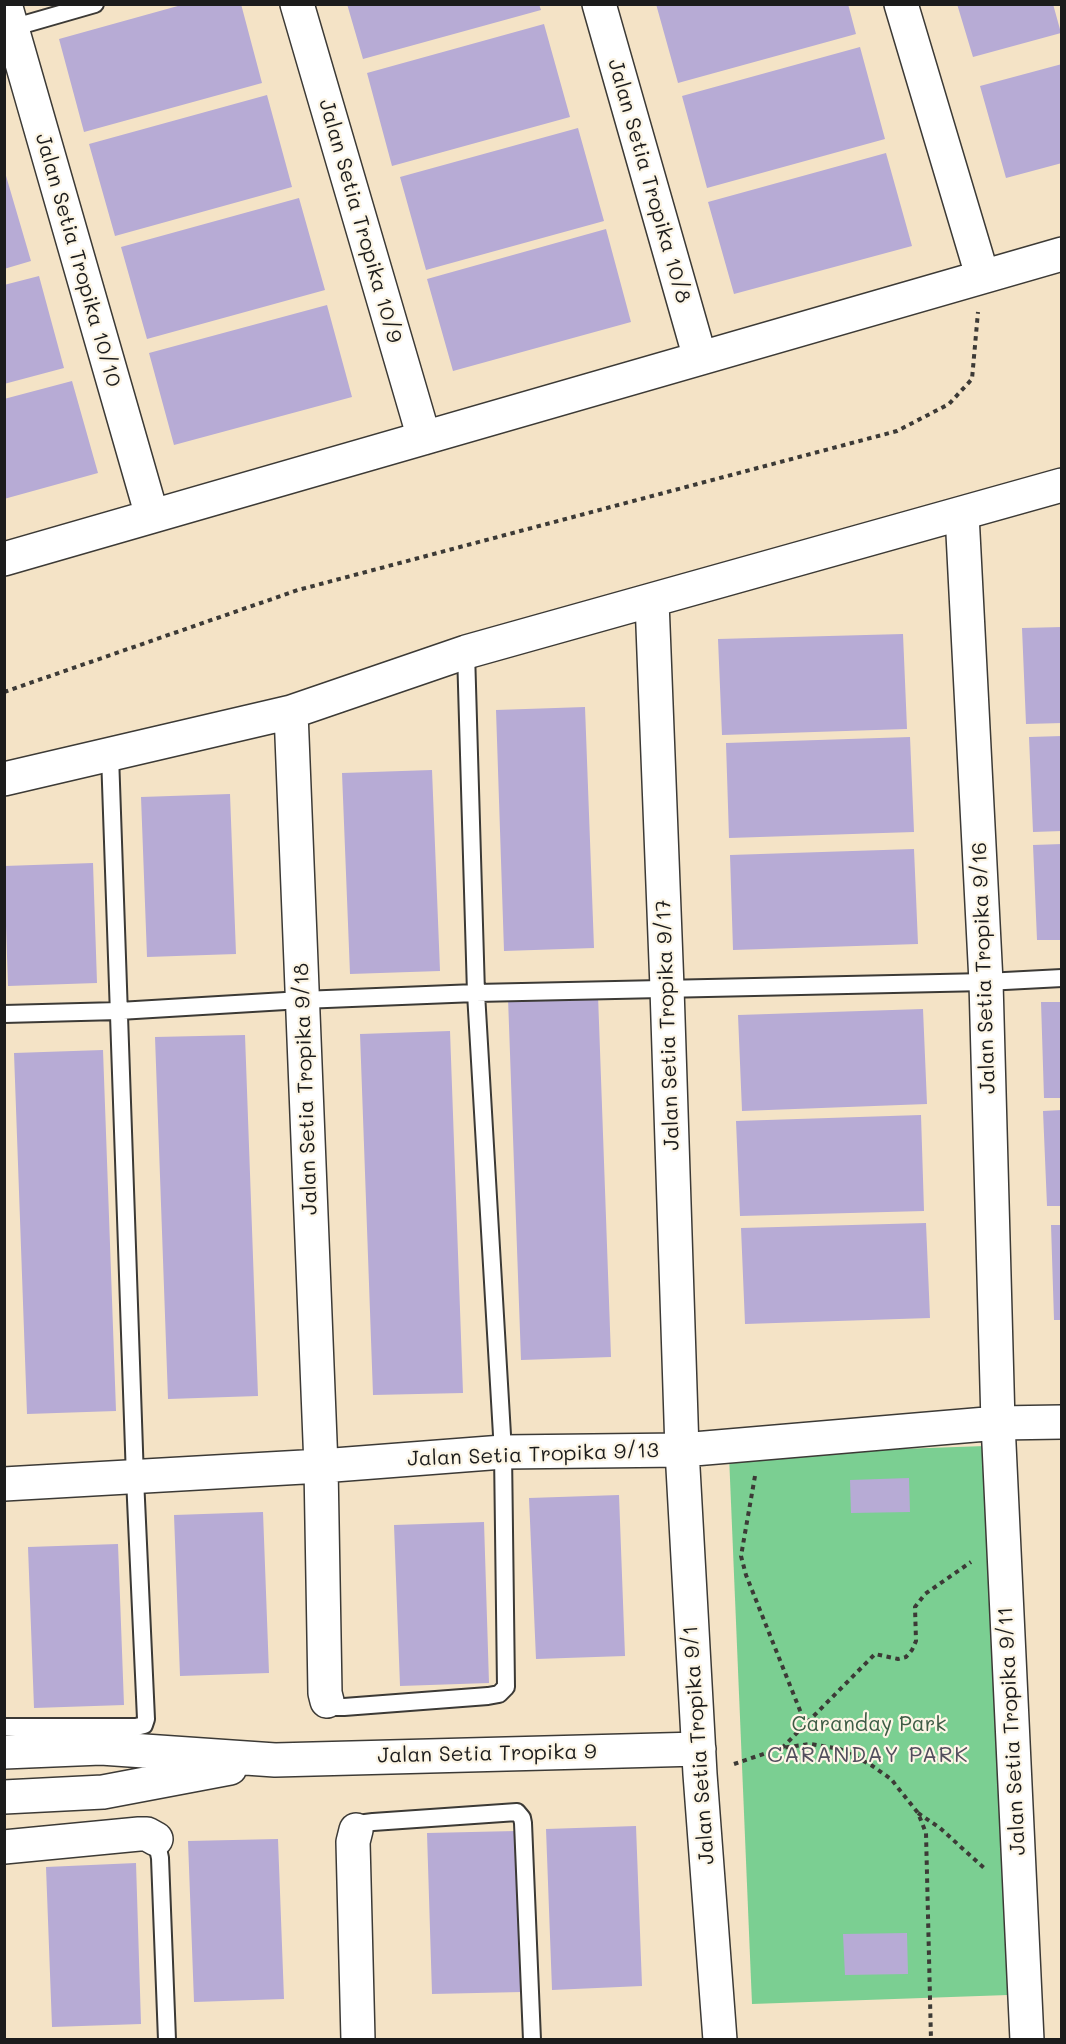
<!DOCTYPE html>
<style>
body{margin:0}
#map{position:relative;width:1066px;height:2044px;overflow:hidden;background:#f4e3c6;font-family:Mali,sans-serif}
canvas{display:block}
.frame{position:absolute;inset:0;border:6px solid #1c1c1c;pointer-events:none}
</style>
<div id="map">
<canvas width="1066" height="2044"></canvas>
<div class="frame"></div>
</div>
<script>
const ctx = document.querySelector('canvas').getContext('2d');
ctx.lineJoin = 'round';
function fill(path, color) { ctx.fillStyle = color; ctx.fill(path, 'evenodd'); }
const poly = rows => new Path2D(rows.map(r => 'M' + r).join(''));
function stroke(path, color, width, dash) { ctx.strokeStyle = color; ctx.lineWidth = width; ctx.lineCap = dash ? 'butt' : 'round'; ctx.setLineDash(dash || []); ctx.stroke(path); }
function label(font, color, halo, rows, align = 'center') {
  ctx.font = font + ' Mali,sans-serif'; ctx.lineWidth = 4.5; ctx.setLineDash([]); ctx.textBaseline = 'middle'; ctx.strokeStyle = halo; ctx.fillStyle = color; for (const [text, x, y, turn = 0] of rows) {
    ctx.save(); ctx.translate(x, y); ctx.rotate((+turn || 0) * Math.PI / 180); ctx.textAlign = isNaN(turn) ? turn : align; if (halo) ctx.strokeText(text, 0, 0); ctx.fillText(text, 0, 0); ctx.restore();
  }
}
fill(poly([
 [985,1446,1008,1995,752,2004,729,1455]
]), '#7bcf92');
fill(poly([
 [185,4,241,4,262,83,84,132,59,39],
 [347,4,539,4,541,10,363,59],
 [656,4,848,4,856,34,678,83],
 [957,4,1053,4,1061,33,973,57],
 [544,24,570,117,392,166,367,73],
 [860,47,885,139,707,188,682,96],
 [1062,64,1062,163,1006,178,980,86],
 [267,95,292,187,115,236,89,144],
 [578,128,604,221,426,270,400,177],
 [886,153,912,246,734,294,708,202],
 [4,169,31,261,4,269],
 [299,198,325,290,147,339,121,247],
 [606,229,631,322,453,371,427,279],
 [39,276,64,368,4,384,4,285],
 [327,305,352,397,174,445,149,353],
 [72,381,98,473,4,499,4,399],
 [1062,627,1062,723,1026,724,1022,628],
 [903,634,907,729,722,735,718,639],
 [585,707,594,948,504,951,496,710],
 [1062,736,1062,831,1033,832,1029,737],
 [910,737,914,832,729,838,726,743],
 [432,770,440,971,350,974,342,773],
 [230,794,236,954,147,957,141,797],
 [1062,844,1062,940,1037,940,1033,845],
 [914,849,918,944,733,950,730,855],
 [93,863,97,983,8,986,4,866],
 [598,995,611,1357,521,1360,508,998],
 [1041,1002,1062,1002,1062,1098,1044,1098],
 [923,1009,927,1104,742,1111,738,1015],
 [450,1031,463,1393,373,1395,360,1034],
 [245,1035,258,1396,168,1399,155,1037],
 [103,1050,116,1411,27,1414,14,1053],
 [1062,1110,1062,1206,1047,1206,1043,1111],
 [921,1115,924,1211,740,1216,736,1121],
 [926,1223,930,1318,745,1324,741,1228],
 [1051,1225,1062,1225,1062,1320,1054,1320],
 [909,1478,910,1512,851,1513,850,1480],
 [619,1495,625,1656,536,1659,529,1498],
 [263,1512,269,1673,180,1676,174,1515],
 [484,1522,489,1683,400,1686,394,1525],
 [118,1544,124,1705,34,1708,28,1547],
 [636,1826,642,1986,552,1990,546,1829],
 [516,1831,522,1992,432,1994,427,1833],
 [278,1839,284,1999,194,2002,188,1841],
 [136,1863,141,2024,52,2027,46,1867],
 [907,1933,908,1974,845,1975,843,1934]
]), '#b7abd5');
const service = poly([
 [8,29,95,4],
 [4,1014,119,1011,302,1000,476,993,986,982,1062,978],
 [327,1701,335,1707,344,1707,488,1696,499,1694,506,1687,503,1452,476,993,466,652],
 [4,1727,136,1727,144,1725,146,1719,135,1478,110,755],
 [356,1830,365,1823,373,1822,517,1812,522,1818,523,1823,532,2040],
 [156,1839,160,1858,167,2040]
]);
const minor = poly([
 [5,4,152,516],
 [297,4,424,438],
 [599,4,700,358],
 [901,4,982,275],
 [962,514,986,982,998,1423,1027,2040],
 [4,559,1062,254],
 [652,601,667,988,682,1450,700,1774,720,2040],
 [291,712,321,1466,325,1693,327,1701],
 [4,779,291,712,466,652,1062,485],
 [4,1484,321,1466,503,1452,682,1450,998,1423,1062,1422],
 [4,1752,101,1748,275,1760,699,1749],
 [4,1797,103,1792,230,1768],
 [356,1830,353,1842,358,2040],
 [4,1847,139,1834,147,1834,156,1839]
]);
stroke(service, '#3c3a36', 20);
stroke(minor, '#3c3a36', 36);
stroke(poly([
 [4,692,298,590,897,431,949,404,972,379,978,312],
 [755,1476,741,1556,746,1575,805,1723],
 [782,1748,875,1654,898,1659,906,1657,912,1650,916,1641,915,1607,925,1594,971,1562],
 [734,1764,781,1748,810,1744,840,1749,871,1765,891,1779,918,1813,926,1833,931,2040],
 [918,1813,940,1828,984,1868]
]), '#3c3a36', 4, [4.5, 4.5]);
stroke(service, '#fff', 16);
stroke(minor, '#fff', 33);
label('21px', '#1c1c1c', '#fcf5e5', [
 ["Jalan Setia Tropika 10/8",649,181,74],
 ["Jalan Setia Tropika 10/9",360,221,74],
 ["Jalan Setia Tropika 10/10",78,260,74],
 ["Jalan Setia Tropika 9/16",984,968,-92],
 ["Jalan Setia Tropika 9/17",668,1025,-92],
 ["Jalan Setia Tropika 9/18",306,1089,-92],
 ["Jalan Setia Tropika 9/13",533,1455,-2],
 ["Jalan Setia Tropika 9/11",1012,1731,-93],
 ["Jalan Setia Tropika 9/1",699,1745,-94],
 ["Jalan Setia Tropika 9",487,1754,-1]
]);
label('21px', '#3d5b45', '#fcf5e5', [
 ["Caranday Park",869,1725]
]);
ctx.letterSpacing = '1.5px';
label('22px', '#524e5d', '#fcf5e5', [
 ["CARANDAY PARK",868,1755]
]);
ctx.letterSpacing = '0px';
</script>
